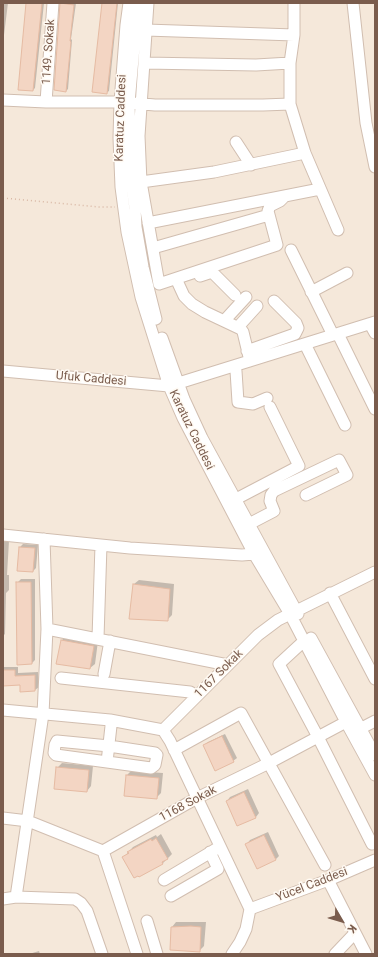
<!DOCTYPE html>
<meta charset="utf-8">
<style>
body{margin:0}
#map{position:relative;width:378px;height:957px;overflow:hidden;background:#fdf6ec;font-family:Roboto,sans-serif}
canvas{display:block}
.frame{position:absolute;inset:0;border:4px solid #7a5c4d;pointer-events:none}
.north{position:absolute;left:322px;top:901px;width:40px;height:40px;-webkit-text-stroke:3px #fffaf3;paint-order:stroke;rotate:128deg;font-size:11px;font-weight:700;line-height:16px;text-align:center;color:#7a5c4d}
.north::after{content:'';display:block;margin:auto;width:14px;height:18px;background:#7a5c4d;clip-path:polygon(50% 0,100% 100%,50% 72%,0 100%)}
</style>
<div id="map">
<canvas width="378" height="957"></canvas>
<div class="frame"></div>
<div class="north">K</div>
</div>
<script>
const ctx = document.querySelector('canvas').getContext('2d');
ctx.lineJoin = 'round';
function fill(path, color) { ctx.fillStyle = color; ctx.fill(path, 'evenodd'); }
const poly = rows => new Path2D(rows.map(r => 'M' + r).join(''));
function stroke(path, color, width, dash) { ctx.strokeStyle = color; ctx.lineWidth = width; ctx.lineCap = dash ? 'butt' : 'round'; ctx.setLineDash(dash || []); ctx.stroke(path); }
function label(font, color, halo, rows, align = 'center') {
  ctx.font = font + ' Roboto,sans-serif'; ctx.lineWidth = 3; ctx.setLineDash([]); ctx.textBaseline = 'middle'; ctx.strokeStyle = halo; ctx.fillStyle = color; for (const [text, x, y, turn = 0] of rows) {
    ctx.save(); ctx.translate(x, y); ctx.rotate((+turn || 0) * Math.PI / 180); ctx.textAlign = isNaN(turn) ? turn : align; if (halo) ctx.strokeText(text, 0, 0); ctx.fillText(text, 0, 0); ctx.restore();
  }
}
fill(poly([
 [3,3,375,3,375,954,3,954]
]), '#f5e8da');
fill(poly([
 [3,3,8,3,3,43],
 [28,3,44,3,35,88,33,90],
 [60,3,76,3,71,39,72,40,68,89,66,91,55,89],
 [102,3,118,3,109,91,106,93],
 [3,541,9,541,7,575,9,575,9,590,6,593,5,634,3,636,4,667,18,667,18,673,38,672,39,687,35,690,21,684,3,685],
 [23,544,38,545,36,568,33,571,20,547],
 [21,579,35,579,35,660,32,663,18,582],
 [139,580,174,584,172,615,167,620,134,584],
 [67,635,98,641,95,664,90,668,58,663,62,640],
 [225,734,237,758,233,761,204,745,208,742],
 [62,763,93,766,91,786,87,791,57,768],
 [131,771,163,773,161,793,156,798,127,775],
 [248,789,259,813,256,817,238,825,227,801,230,797],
 [268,832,279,856,276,859,247,844,250,840],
 [161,834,172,854,163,863,140,876,124,857,133,847,156,835,157,837],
 [176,922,206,922,204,946,199,951,172,927],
 [39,951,40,954,29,954]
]), '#0003');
const building = poly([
 [26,3,42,3,33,91,18,90,26,3],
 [60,3,74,5,70,41,71,42,66,92,54,90,60,3],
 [102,3,117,3,107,94,92,92,102,3],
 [19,547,35,548,33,572,17,571,19,547],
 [16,582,31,582,32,664,17,665,16,582],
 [133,584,170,589,168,621,129,619,133,584],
 [61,640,94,646,90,669,56,664,61,640],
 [3,670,15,670,15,676,35,675,35,691,20,692,20,685,3,686,3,670],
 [222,736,234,762,215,771,203,745,222,736],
 [56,767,89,770,87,792,54,789,56,767],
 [126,775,159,778,157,799,124,796,126,775],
 [244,792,256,818,237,826,226,801,244,792],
 [264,835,276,860,257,869,245,844,264,835],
 [156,838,168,859,162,862,163,864,139,877,138,876,134,878,122,857,129,853,127,852,151,839,152,841,156,838],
 [191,926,201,927,200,952,170,950,171,927,191,926]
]);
fill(building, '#f3d5c3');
stroke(building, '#e6bba3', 1);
const minor = poly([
 [129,3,126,25,120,102,119,138,121,187,127,232,141,297,169,386,183,418,254,554,290,614,346,722,375,775],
 [138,3,129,103,131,179,135,208,136,227,143,267,156,319],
 [148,3,139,136,141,182,159,284,277,245,268,211,270,206,280,201,284,197],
 [294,3,294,35,290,63,290,104,305,153,338,230],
 [353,3,366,123,375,167],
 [146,30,294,35],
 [145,63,256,65,290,63],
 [3,100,46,102,120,102,155,105,263,105,290,104],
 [46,102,53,3],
 [236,142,251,165],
 [141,182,214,172,305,153],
 [148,223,320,189],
 [153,248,269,215],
 [291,250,333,335],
 [200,276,212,272,235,295],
 [178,283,184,296,192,304,205,312,241,329,243,332,250,361],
 [311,292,347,273],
 [224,321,246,297],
 [370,324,375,333],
 [238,327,257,306],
 [338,334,375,409],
 [162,338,184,399,202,438,298,614],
 [305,344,345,425],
 [247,351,295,334,298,328,296,323,274,301],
 [234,366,236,371,238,402,253,404,267,398],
 [3,371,169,386,375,322],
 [236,499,299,466,270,407],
 [249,524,274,511,270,501,271,495,274,491,339,460,347,475,306,495],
 [3,535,130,548,242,555,254,554],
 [330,593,375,679],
 [47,629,228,665],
 [98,638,101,545],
 [311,638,375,755],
 [305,640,279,664,318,737,372,844],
 [104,674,110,641],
 [61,678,190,692,197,696],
 [3,710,110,720,163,730],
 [163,730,258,635,278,620,375,572],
 [163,730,170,741,250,909],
 [354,732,375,721],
 [57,741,109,746,155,753,157,755,155,765,151,768,56,755,54,753,55,745,57,741],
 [174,750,241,713,325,865],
 [107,762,111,726,110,720],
 [3,818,28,821,103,851,197,798,269,763,346,722],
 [103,851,137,954],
 [164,880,216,849],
 [328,880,366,954],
 [171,896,218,869,210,852],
 [16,897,43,714,47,629,44,539],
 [3,899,16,897,75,899,81,903,87,911,102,954],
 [250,909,331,879,375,860],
 [147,921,157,954],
 [232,954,240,942,246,929,250,909],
 [335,954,355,933]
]);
stroke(minor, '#d1beb0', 13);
stroke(poly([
 [3,198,99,207,115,207]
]), '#d9b8a5', 1.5, [1, 3]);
stroke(minor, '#fff', 11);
label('12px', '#7a5c4d', '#fffaf3', [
 ["1149. Sokak",49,52,-86],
 ["Karatuz Caddesi",121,118,-88],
 ["Ufuk Caddesi",91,379,5],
 ["Karatuz Caddesi",191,430,64],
 ["1167 Sokak",219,674,-45],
 ["1168 Sokak",188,804,-28],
 ["Yücel Caddesi",312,885,-21]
]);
</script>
